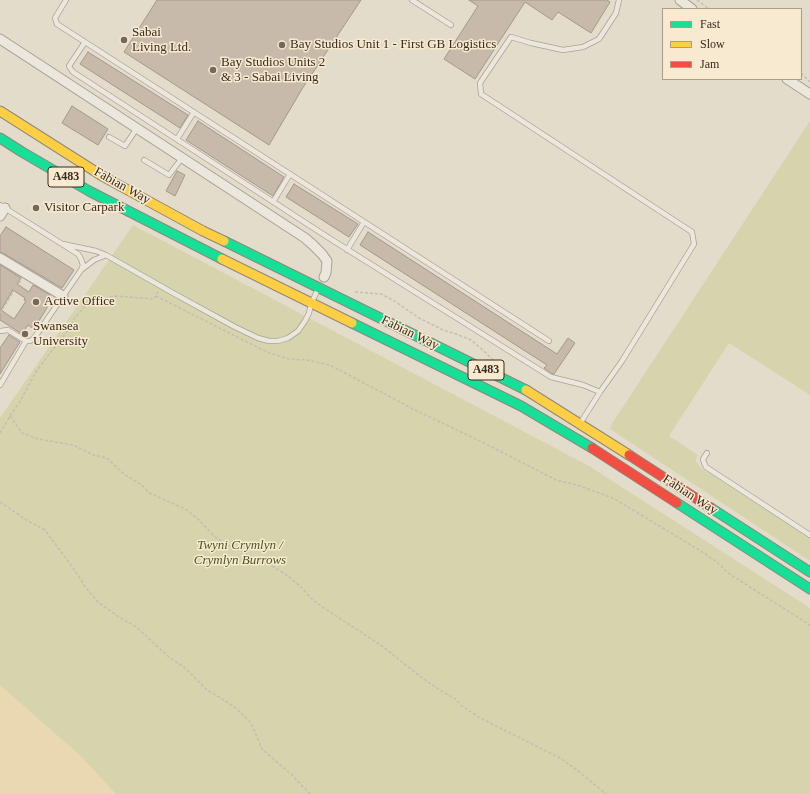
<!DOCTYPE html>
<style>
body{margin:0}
#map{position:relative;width:810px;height:794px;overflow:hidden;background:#e4dcca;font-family:"Times New Roman",serif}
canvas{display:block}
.legend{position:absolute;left:662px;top:8px;width:140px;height:72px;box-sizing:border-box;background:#f7ead0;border:1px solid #ab9d88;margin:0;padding:5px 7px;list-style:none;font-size:12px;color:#38291c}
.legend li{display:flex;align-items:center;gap:8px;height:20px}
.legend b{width:20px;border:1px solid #ab9d88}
</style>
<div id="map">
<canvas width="810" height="794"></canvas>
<ul class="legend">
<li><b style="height:5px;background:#16e098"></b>Fast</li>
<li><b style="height:5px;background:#ffcf43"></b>Slow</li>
<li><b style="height:5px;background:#f24e42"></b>Jam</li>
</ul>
</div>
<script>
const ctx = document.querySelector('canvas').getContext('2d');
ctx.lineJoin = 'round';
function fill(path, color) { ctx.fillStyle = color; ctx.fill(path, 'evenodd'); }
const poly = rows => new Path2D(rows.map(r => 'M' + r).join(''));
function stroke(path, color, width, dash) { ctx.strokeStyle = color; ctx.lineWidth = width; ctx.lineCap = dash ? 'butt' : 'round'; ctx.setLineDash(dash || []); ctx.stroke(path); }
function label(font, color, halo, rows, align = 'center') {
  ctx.font = font + ' "Times New Roman",serif'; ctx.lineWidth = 3; ctx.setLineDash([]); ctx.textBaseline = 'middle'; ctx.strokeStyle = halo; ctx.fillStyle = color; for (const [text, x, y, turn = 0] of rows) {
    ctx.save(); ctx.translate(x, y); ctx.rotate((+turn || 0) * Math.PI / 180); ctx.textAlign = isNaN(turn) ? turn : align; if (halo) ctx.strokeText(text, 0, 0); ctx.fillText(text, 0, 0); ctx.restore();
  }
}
fill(poly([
 [810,121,810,395,729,343,669,436,698,455,696,458,696,462,701,468,810,538,810,561,610,429,613,422],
 [133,225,589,466,810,608,810,794,95,794,0,699,0,418]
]), '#d5d4ac');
fill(poly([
 [0,685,81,756,116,794,0,794]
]), '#e9d8b1');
const building = poly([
 [157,0,361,0,302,89,269,145,124,52,157,0],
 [469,0,607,0,610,2,591,33,558,12,552,20,525,2,475,79,444,59,478,6,469,0],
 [88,52,188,115,180,128,80,64,88,52],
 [72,106,108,129,98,145,62,123,72,106],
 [198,121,284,177,273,196,186,140,198,121],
 [177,171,185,175,175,196,166,191,177,171],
 [294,184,358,224,349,237,286,197,294,184],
 [6,227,74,270,62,288,3,253,0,252,0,236,6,227],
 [368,232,557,354,568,338,575,343,554,374,552,374,544,368,547,365,360,245,368,232],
 [0,265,21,278,17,284,29,292,33,285,50,295,45,304,48,306,34,329,28,325,22,334,0,320,0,265],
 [13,290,25,298,24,300,26,301,14,319,1,310,13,290],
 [9,335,20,342,0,374,0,348,9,335]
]);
fill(building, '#c8baab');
stroke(building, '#a4978a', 1);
const lane = poly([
 [66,0,55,18,57,24,549,341],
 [412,0,451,25],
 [85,42,69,66,70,68,73,72,329,238,551,377,583,385,600,392],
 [109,137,125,146,137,128],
 [177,139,194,112],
 [144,160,169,175,182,158],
 [273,202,290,174],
 [0,205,78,254,81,259,83,265,81,270,37,334,33,339,30,341,26,341,0,385],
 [63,244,96,251,106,255],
 [347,250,364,222],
 [81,270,94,260,106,255,173,293,235,327,258,338,269,341,278,341,288,338,298,331,305,321,309,313,311,304,318,289],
 [0,331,8,330,26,341],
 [581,422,600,392,622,361,694,244,692,232,481,94,480,83,511,37,531,43,563,50,583,47,599,39,616,13,619,0],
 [707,453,703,459,704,463,706,467,810,535]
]);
const street = poly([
 [680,0,692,9],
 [0,39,305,238,313,245,322,254,327,261,326,273,324,277],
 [787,79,810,94],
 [0,216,5,208],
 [0,258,63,296]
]);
const fast = poly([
 [0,138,22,152,89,191,222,259],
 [224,241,526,390],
 [352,323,521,406,592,448],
 [677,503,810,589],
 [711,508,810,572]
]);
const slow = poly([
 [0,111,104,177,203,231,224,241],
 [222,259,352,323],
 [526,390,629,455]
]);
const jam = poly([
 [592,448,677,503],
 [629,455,711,508]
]);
stroke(lane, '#a9a194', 6);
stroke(street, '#a9a194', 11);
stroke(fast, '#8e867b', 11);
stroke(slow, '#8e867b', 11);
stroke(jam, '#8e867b', 11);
stroke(poly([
 [697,0,709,9],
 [801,73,810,82],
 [355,292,381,294,393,300,419,318,443,330,456,334,471,340,484,351,494,361],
 [156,296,267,352,289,359,307,360,330,365,415,410,482,442,556,480,577,485,613,498,704,553,717,562,728,573,810,625],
 [0,313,21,280],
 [10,416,22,433,38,439,73,445,95,456,100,456,108,459,124,474,142,485,149,493,174,504,187,510,200,521,214,536,225,544,242,551,260,561,274,567,288,576,300,586,312,599,321,606,382,646,421,677,440,690,454,698,462,706,480,718,560,758,577,770,606,794],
 [0,433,10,416,19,403,36,372,50,353,61,340,75,318,87,304,98,300,117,296,154,299,158,292],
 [0,502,28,521,45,530,73,568,87,589,98,602,119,617,135,626,170,658,184,667,207,690,221,698,237,709,251,723,262,749,292,775,310,794]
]), '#c5bdb3', 1.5, [3, 2]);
stroke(lane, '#ece7dd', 4.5);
stroke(street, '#ece7dd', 9);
stroke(fast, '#16e098', 9);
stroke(slow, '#ffcf43', 9);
stroke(jam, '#f24e42', 9);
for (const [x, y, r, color] of [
 [124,40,4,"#746859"],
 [282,45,4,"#746859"],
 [213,70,4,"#746859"],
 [36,208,4,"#746859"],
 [36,302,4,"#746859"],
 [25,334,4,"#746859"]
]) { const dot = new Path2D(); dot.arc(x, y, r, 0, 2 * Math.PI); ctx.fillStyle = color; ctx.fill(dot); stroke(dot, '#f7ead0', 1.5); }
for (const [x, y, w] of [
 [66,177,36],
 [486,370,36]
]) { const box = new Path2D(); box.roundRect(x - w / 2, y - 10, w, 20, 3); ctx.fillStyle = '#f7ead0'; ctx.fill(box); stroke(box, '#38291c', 1); }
label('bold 12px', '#38291c', null, [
 ["A483",66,177],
 ["A483",486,370]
]);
label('13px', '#38291c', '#f7ead0', [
 ["Sabai",132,33],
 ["Living Ltd.",132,48],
 ["Bay Studios Unit 1 - First GB Logistics",290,45],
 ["Bay Studios Units 2",221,63],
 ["& 3 - Sabai Living",221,78],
 ["Visitor Carpark",44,208],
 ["Active Office",44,302],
 ["Swansea",33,327],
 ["University",33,342]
], 'left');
label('13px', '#38291c', '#f7ead0', [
 ["Fabian Way",122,186,29],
 ["Fabian Way",410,333,26],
 ["Fabian Way",690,495,33]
]);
label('italic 13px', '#4a5522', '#f7ead0', [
 ["Twyni Crymlyn /",240,546],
 ["Crymlyn Burrows",240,561]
]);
</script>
